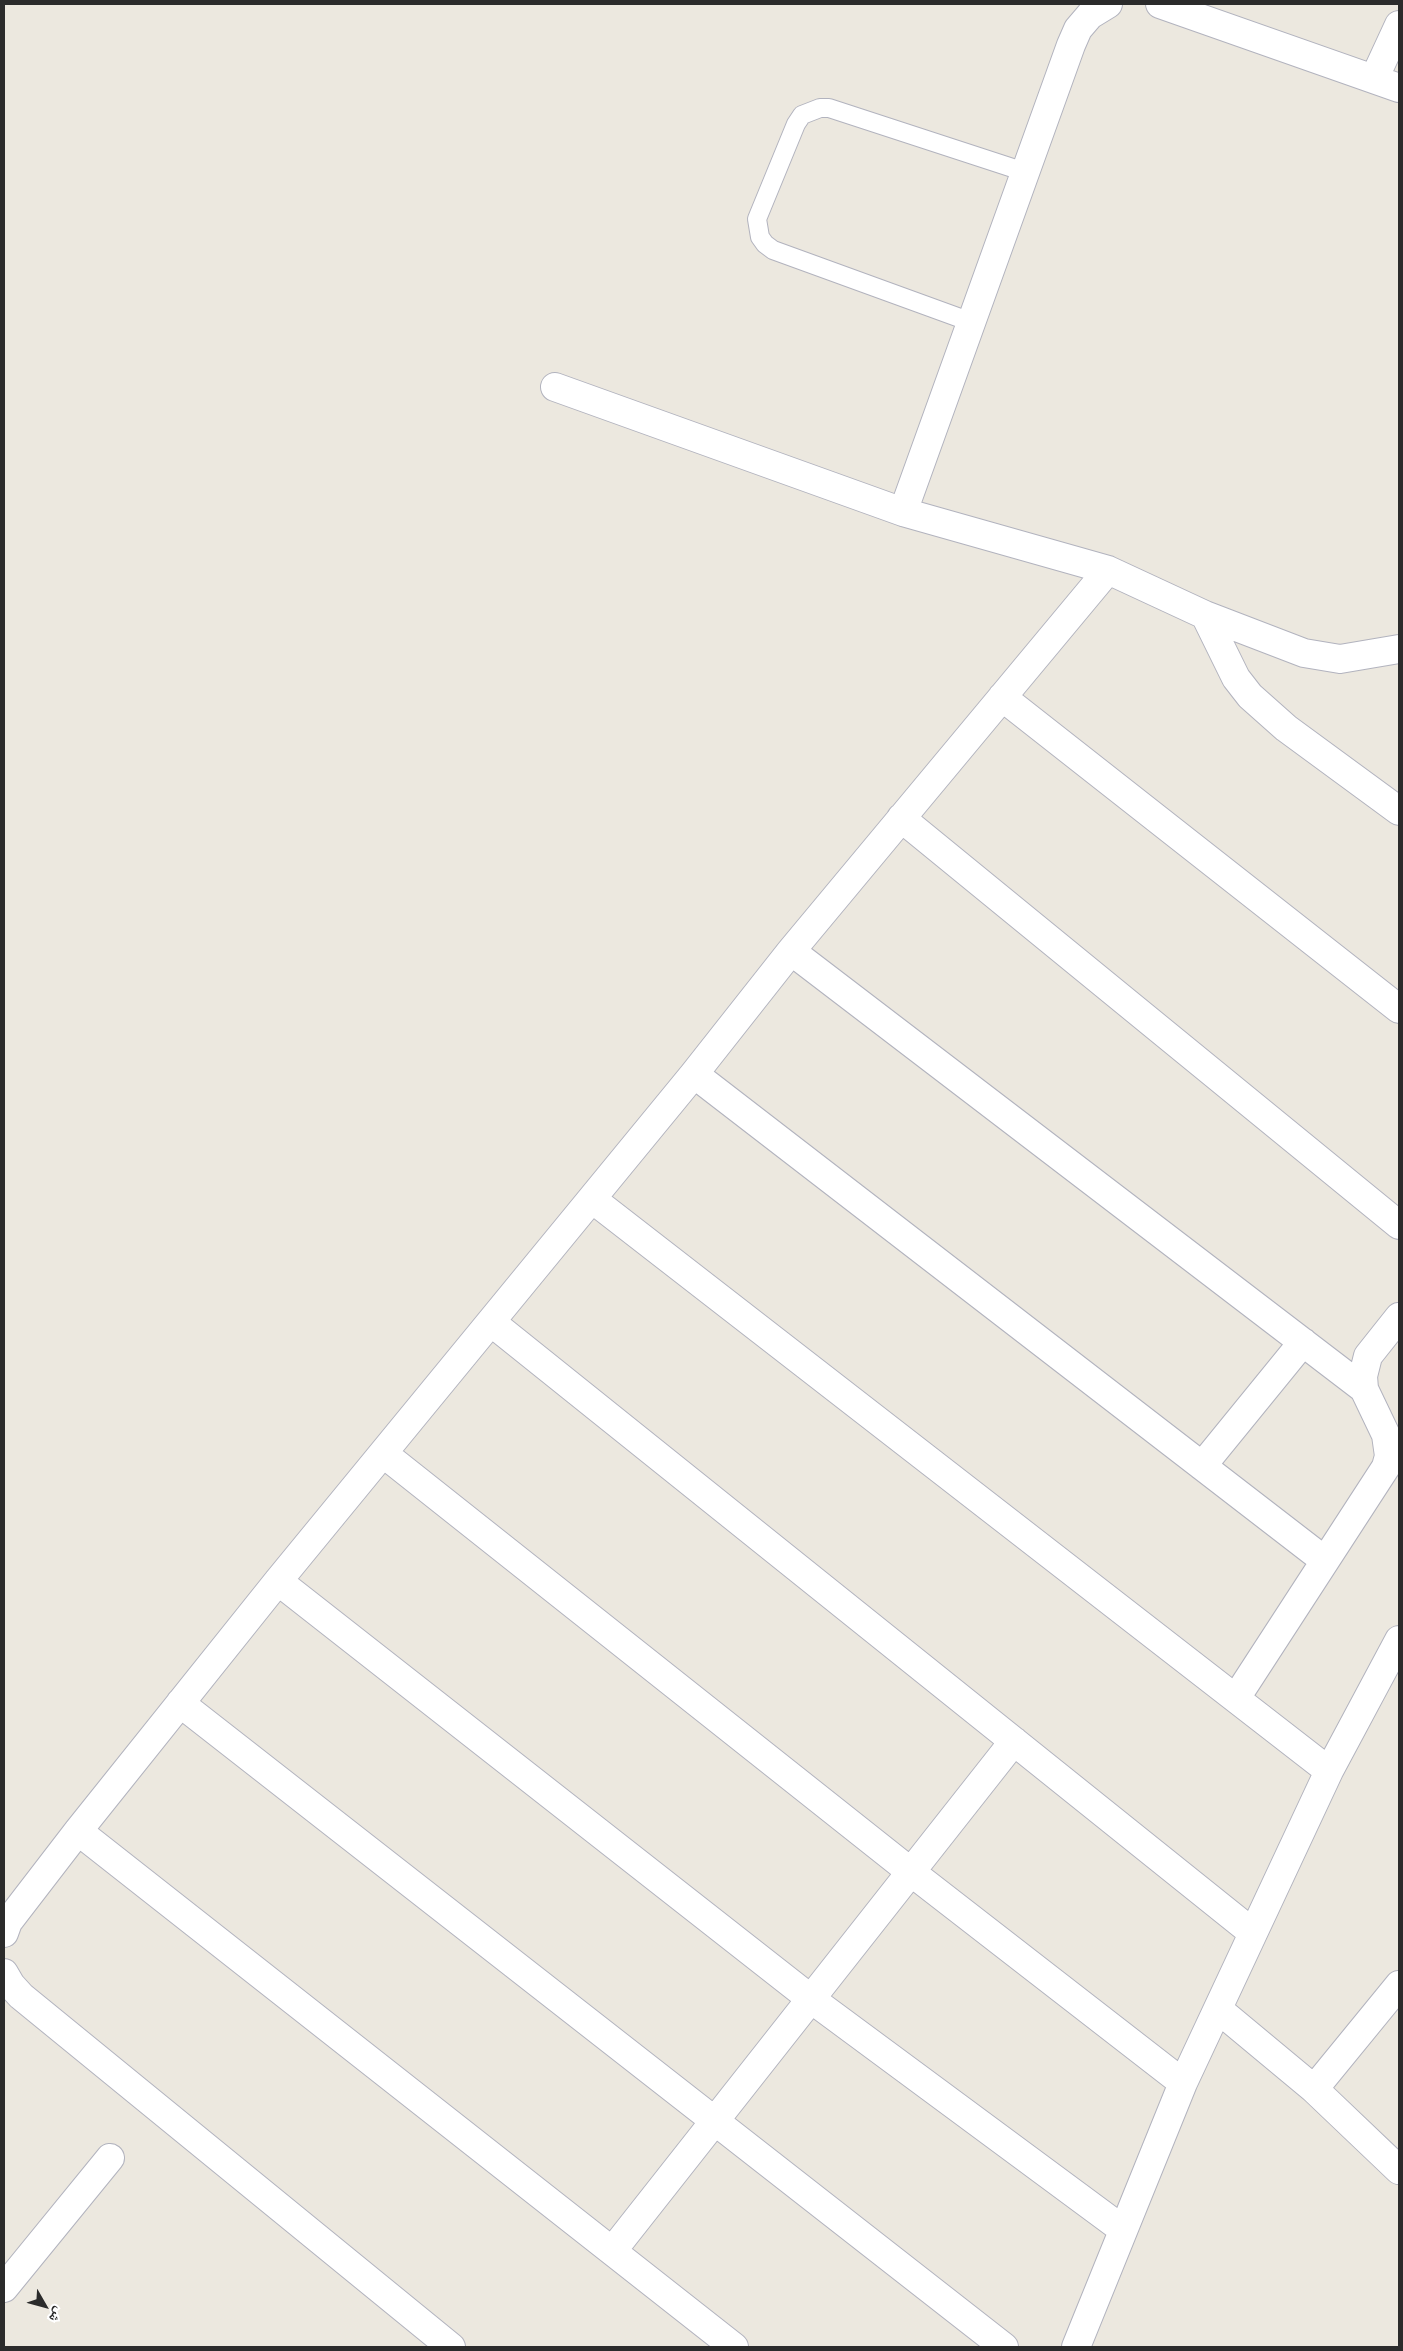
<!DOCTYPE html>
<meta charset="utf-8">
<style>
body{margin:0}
#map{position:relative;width:1403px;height:2351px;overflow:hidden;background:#ece8df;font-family:"Archivo Narrow","Noto Naskh Arabic",sans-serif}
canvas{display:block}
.frame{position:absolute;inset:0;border:5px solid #2b2b2b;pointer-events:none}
.north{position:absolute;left:20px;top:2281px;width:50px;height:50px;-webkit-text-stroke:4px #fff;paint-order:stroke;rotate:128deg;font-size:14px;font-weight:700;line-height:20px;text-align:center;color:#2b2b2b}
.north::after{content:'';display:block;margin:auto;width:18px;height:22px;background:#2b2b2b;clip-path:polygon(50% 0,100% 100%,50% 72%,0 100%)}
</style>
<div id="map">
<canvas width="1403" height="2351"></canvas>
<div class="frame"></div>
<div class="north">ش</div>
</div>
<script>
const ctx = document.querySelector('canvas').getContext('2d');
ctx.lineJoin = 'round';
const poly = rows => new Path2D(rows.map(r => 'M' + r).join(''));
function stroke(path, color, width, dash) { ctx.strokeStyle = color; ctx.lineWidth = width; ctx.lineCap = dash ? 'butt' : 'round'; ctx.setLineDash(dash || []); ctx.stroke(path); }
const lane = poly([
 [971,322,773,250,765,244,760,237,757,219,796,124,802,115,820,108,829,108,1025,172]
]);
const street = poly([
 [1160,4,1399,88],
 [1374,79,1399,25],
 [555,387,903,512,1108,570,1205,615,1304,653,1340,659,1399,649],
 [903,512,1071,45,1078,29,1090,15,1108,4],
 [1205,615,1236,678,1250,696,1286,728,1399,811],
 [1002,697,1399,1009],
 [901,818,1399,1225],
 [791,951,1364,1389],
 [694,1074,1324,1560],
 [592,1199,1329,1771],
 [491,1322,1253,1933],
 [384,1454,911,1872,1183,2083],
 [1202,1466,1303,1342],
 [278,1581,811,1999,1122,2229],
 [1236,1698,1386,1467,1389,1456,1386,1435,1364,1389,1363,1376,1368,1356,1399,1317],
 [180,1703,1004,2347],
 [78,1831,734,2347],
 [4,1933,8,1922,78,1831,278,1581,694,1074,791,951,1108,570],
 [4,1973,11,1985,21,1996,451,2347],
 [1219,2010,1314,2089,1399,2170],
 [1314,2089,1399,1985],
 [613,2250,1014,1741],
 [4,2288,110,2158],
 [1076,2347,1183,2083,1329,1771,1399,1640]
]);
stroke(lane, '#b2b3be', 20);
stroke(street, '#b2b3be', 30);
stroke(lane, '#fff', 18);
stroke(street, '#fff', 28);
</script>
